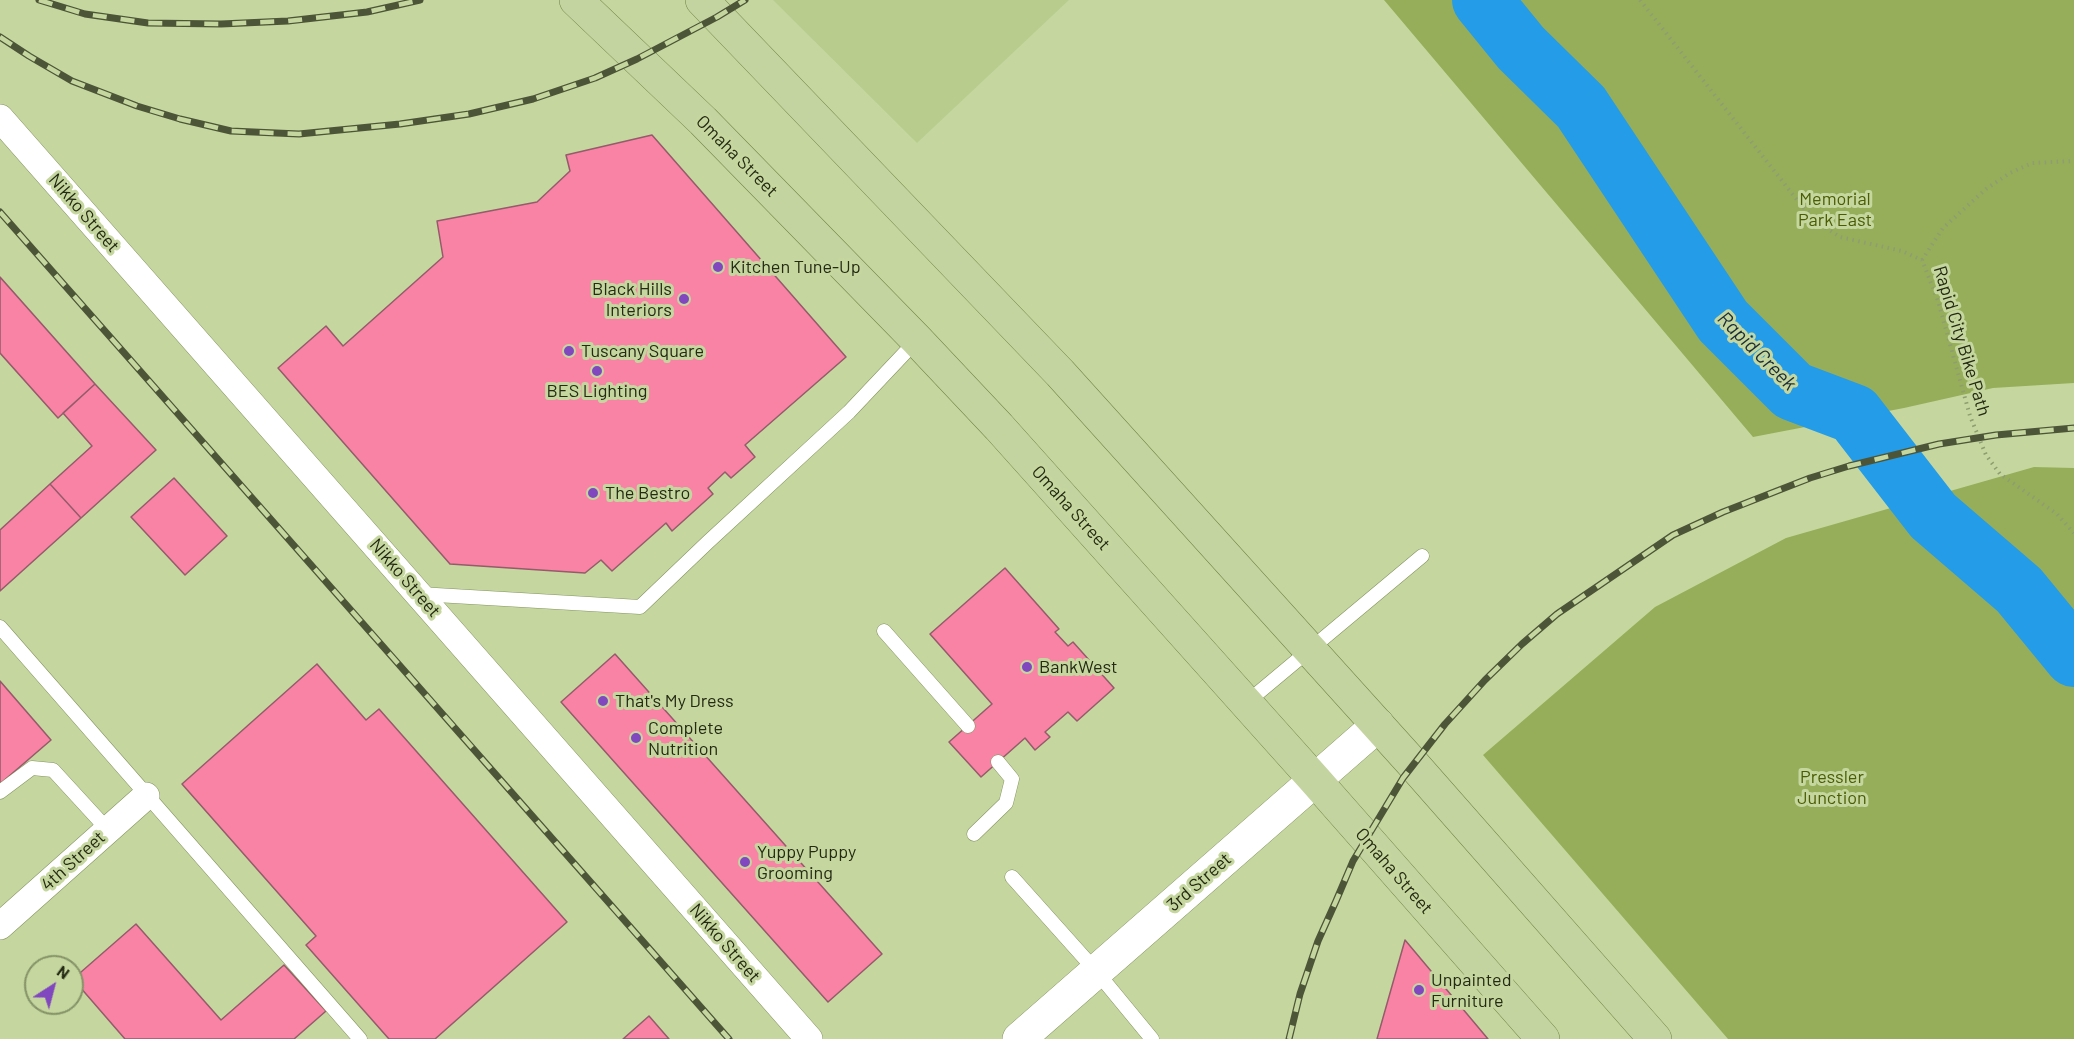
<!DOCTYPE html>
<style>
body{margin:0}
#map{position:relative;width:2074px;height:1039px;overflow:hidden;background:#c5d79f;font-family:Barlow,sans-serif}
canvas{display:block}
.north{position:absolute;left:24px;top:955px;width:60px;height:60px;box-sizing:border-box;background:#c5d79f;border:2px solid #859267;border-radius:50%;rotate:36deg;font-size:16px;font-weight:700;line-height:24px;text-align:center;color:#242a14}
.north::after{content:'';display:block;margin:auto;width:21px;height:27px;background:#8047be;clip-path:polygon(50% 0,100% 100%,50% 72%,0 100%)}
</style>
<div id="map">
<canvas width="2074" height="1039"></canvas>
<div class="north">N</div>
</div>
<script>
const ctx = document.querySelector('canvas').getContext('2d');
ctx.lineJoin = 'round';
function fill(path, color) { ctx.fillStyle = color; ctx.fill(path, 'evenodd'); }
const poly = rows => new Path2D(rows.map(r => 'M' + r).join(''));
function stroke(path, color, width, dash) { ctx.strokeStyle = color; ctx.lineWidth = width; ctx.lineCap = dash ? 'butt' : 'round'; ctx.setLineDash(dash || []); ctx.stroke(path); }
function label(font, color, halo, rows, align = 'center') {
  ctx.font = font + ' Barlow,sans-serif'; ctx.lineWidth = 6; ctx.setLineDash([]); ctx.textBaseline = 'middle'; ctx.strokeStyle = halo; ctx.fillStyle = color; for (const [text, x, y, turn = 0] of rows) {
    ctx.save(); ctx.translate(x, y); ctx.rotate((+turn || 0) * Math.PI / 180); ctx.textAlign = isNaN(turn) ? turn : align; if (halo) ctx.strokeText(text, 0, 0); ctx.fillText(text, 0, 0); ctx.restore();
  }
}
fill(poly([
 [773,0,1069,0,917,143]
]), '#b8cc8d');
fill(poly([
 [1384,0,2074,0,2074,383,1993,388,1904,408,1753,437],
 [2034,467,2074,468,2074,1039,1728,1039,1483,755,1655,607,1786,538]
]), '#96ae5a');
stroke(poly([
 [1482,0,1521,48,1581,107,1723,321,1793,391,1854,414,1933,516,2019,590,2074,657]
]), '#259ce7', 60);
const building = poly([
 [652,135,846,357,745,445,755,457,731,478,725,472,708,488,713,494,672,531,666,523,612,571,601,560,585,573,450,564,278,368,326,326,343,346,443,257,437,221,537,202,570,171,566,155,652,135],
 [0,277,95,384,58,418,0,353,0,277],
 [95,384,156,450,81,518,50,484,92,446,63,413,95,384],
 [174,478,227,536,185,575,131,517,174,478],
 [50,484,81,518,0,591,0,530,50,484],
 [1005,568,1059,629,1055,632,1068,646,1073,642,1114,688,1077,721,1068,712,1045,732,1050,737,1035,750,1025,738,981,777,949,742,992,704,930,634,1005,568],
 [615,654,882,954,828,1002,561,702,615,654],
 [317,664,366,720,379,709,567,922,435,1039,389,1039,306,945,316,936,182,784,317,664],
 [0,681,51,740,0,784,0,681],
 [136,924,221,1020,284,965,326,1011,294,1039,125,1039,73,979,136,924],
 [1405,940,1488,1039,1377,1039,1405,940],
 [649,1016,669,1039,623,1039,649,1016]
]);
fill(building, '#f983a5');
stroke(building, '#945b6a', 1.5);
const lane = poly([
 [419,594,640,607,708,542,849,412,917,340],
 [0,627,360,1039],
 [884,631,968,726],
 [1246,703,1422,556],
 [0,792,32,768,53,770,108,830],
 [974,834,1006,803,1012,779,998,762],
 [1012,877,1096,971,1152,1039]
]);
const street = poly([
 [0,118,809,1039],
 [0,926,146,796]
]);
const secondary = poly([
 [1019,1039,1378,725]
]);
const primary = poly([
 [576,0,703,121,917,340,999,427,1315,780,1543,1039],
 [702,0,1060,373,1413,764,1655,1039]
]);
stroke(lane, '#83945f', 15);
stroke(street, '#83945f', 28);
stroke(secondary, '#83945f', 34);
stroke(primary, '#738645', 34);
stroke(poly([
 [1640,0,1801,205,1823,226,1840,237,1902,251,1922,260,1938,301,1970,416,1986,455,2000,474,2057,514,2074,533],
 [1922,260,1943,228,1986,189,2010,173,2032,163,2074,161]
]), '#8f9d71', 4, [1.5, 4.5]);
stroke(lane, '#fff', 14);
stroke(street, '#fff', 27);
stroke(secondary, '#fff', 33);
stroke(primary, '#c4d4a0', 33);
const rail = poly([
 [39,0,85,14,148,23,221,24,288,21,367,12,420,0],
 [0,37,29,56,72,81,137,106,180,119,231,131,299,134,400,124,469,114,533,99,595,78,637,59,717,17,745,0],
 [0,212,729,1039],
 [1289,1039,1300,994,1318,941,1336,901,1353,861,1403,778,1445,724,1485,680,1522,644,1557,614,1673,535,1723,512,1810,478,1849,466,1939,444,1996,435,2074,428]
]);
stroke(rail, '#4c5537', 7);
stroke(rail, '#c5d79f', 4.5, [14]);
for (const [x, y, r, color] of [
 [718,267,6,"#8047be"],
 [684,299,6,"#8047be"],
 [569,351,6,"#8047be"],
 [597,371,6,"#8047be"],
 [593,493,6,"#8047be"],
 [1027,667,6,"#8047be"],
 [603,701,6,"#8047be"],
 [636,738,6,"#8047be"],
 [745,862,6,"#8047be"],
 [1419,990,6,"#8047be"]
]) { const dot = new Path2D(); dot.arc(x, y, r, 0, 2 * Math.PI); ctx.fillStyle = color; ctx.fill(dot); stroke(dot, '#c5d79f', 2); }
label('18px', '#242a14', '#c5d79f', [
 ["Omaha Street",737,156,45],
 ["Nikko Street",84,213,49],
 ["Rapid City Bike Path",1962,341,73],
 ["Omaha Street",1071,508,48],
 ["Nikko Street",405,578,49],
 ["4th Street",73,861,-42],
 ["Omaha Street",1394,871,49],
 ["3rd Street",1199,882,-41],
 ["Nikko Street",725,943,49]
]);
label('18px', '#4a5d04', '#c5d79f', [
 ["Memorial",1835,199],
 ["Park East",1835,220],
 ["Pressler",1832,777],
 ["Junction",1832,798]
]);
label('18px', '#242a14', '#c5d79f', [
 ["Kitchen Tune-Up",730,267],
 ["Black Hills",672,289,"right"],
 ["Interiors",672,310,"right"],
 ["Tuscany Square",581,351],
 ["BES Lighting",597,391,"center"],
 ["The Bestro",605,493],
 ["BankWest",1039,667],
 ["That's My Dress",615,701],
 ["Complete",648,728],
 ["Nutrition",648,749],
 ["Yuppy Puppy",757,852],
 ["Grooming",757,873],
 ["Unpainted",1431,980],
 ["Furniture",1431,1001]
], 'left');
label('italic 20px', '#192b39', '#c5d79f', [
 ["Rapid Creek",1757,351,45]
]);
</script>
